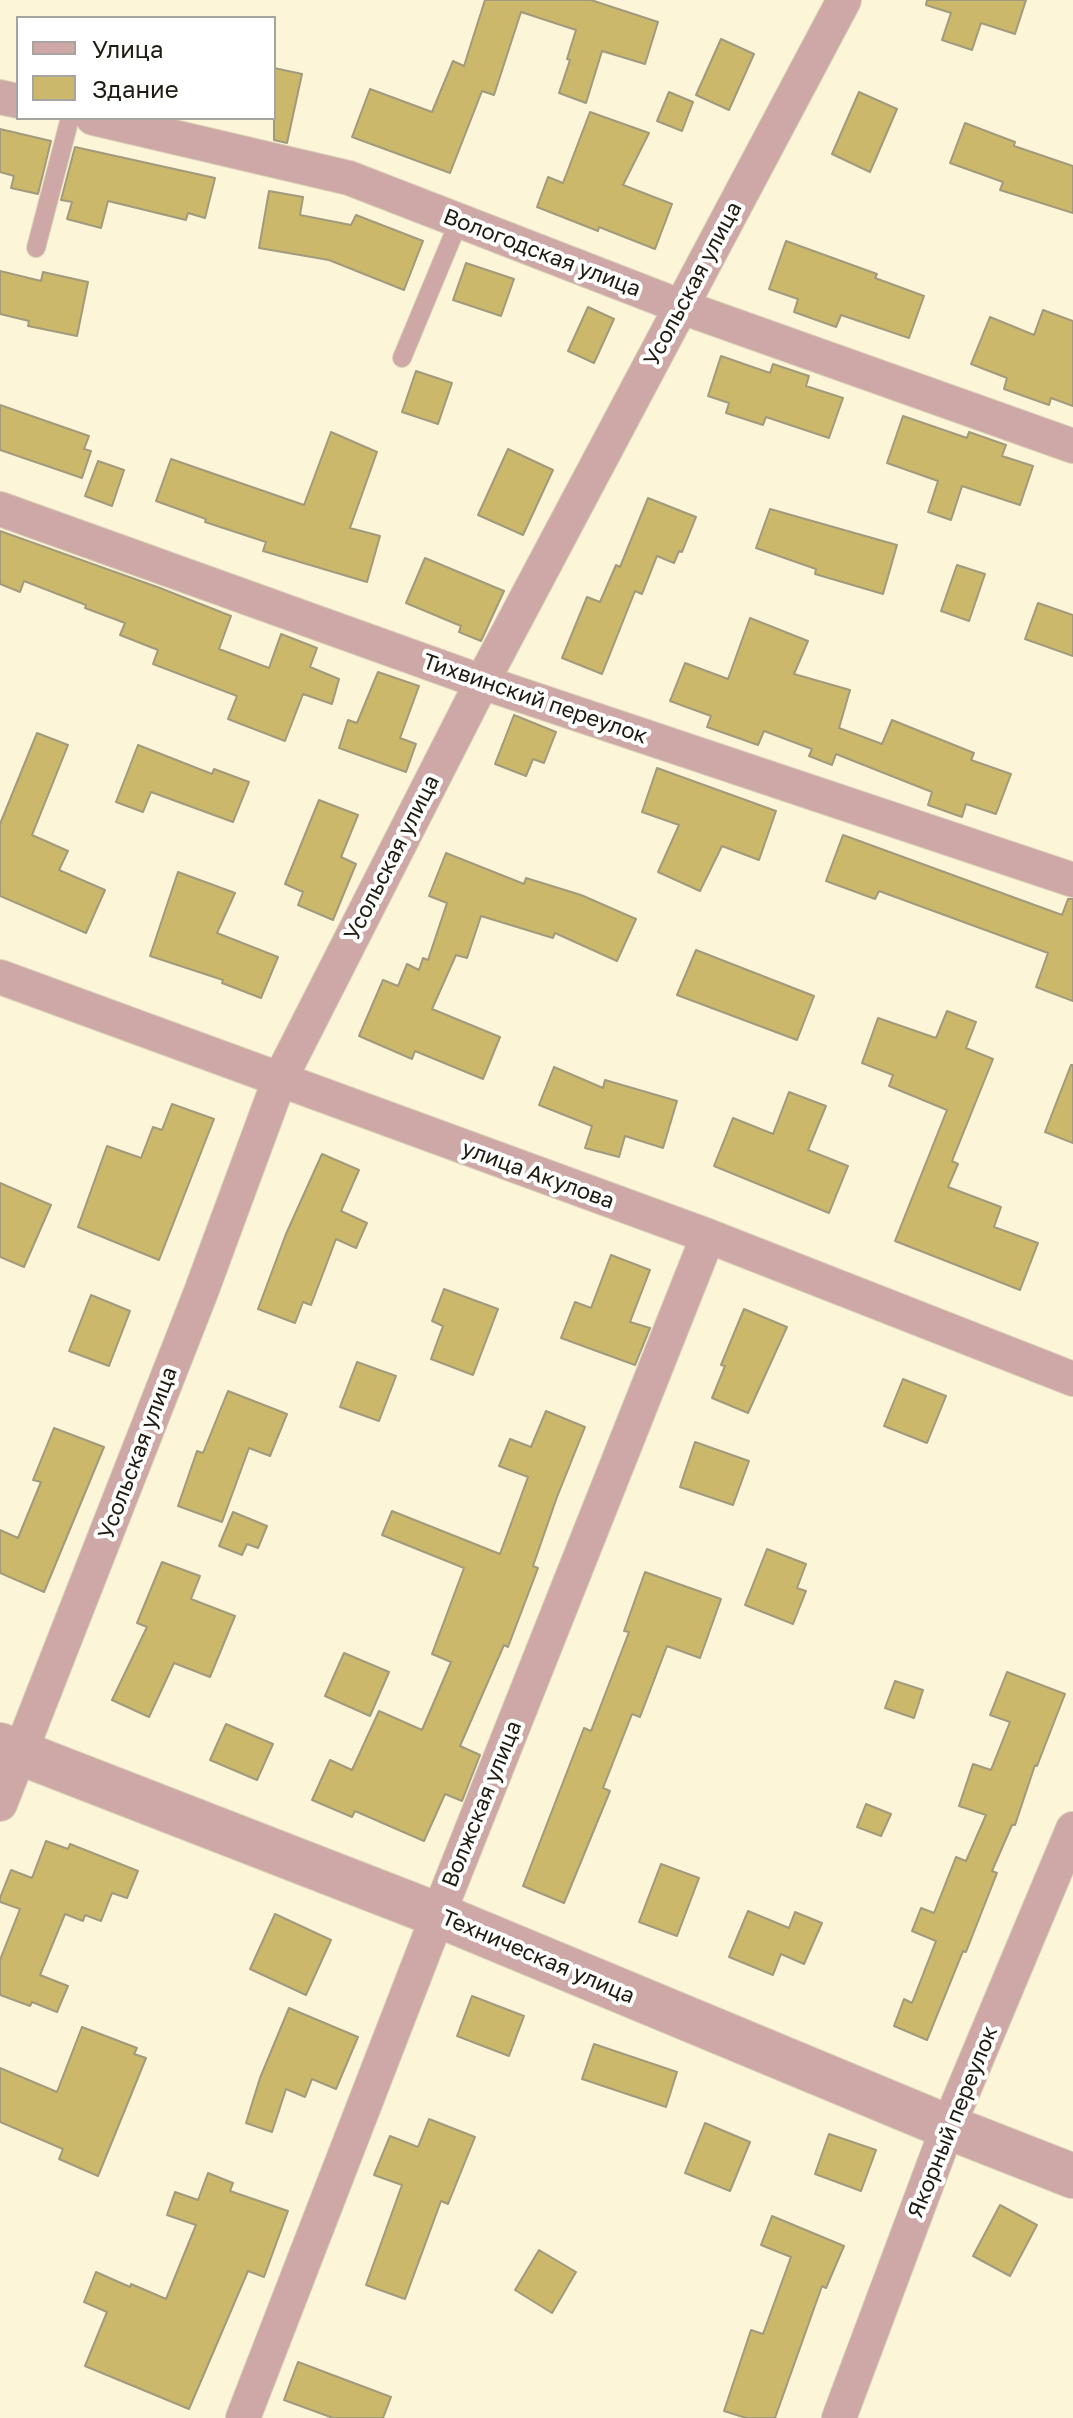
<!DOCTYPE html>
<meta charset="utf-8">
<style>
body{margin:0}
#map{position:relative;width:1073px;height:2418px;overflow:hidden;background:#fdf5d7;font-family:"Golos Text",sans-serif}
canvas{display:block}
.legend{position:absolute;left:16px;top:16px;width:260px;height:104px;box-sizing:border-box;background:#fff;border:2px solid #a5a4a0;margin:0;padding:10px 14px;list-style:none;font-size:24px;color:#1f1c11}
.legend li{display:flex;align-items:center;gap:16px;height:40px}
.legend b{width:40px;border:2px solid #a5a4a0}
</style>
<div id="map">
<canvas width="1073" height="2418"></canvas>
<ul class="legend">
<li><b style="height:10px;background:#cea8a6"></b>Улица</li>
<li><b style="height:22px;background:#cbb86b"></b>Здание</li>
</ul>
</div>
<script>
const ctx = document.querySelector('canvas').getContext('2d');
ctx.lineJoin = 'round';
function fill(path, color) { ctx.fillStyle = color; ctx.fill(path, 'evenodd'); }
const poly = rows => new Path2D(rows.map(r => 'M' + r).join(''));
function stroke(path, color, width, dash) { ctx.strokeStyle = color; ctx.lineWidth = width; ctx.lineCap = dash ? 'butt' : 'round'; ctx.setLineDash(dash || []); ctx.stroke(path); }
function label(font, color, halo, rows, align = 'center') {
  ctx.font = font + ' "Golos Text",sans-serif'; ctx.lineWidth = 8; ctx.setLineDash([]); ctx.textBaseline = 'middle'; ctx.strokeStyle = halo; ctx.fillStyle = color; for (const [text, x, y, turn = 0] of rows) {
    ctx.save(); ctx.translate(x, y); ctx.rotate((+turn || 0) * Math.PI / 180); ctx.textAlign = isNaN(turn) ? turn : align; if (halo) ctx.strokeText(text, 0, 0); ctx.fillText(text, 0, 0); ctx.restore();
  }
}
const building = poly([
 [485,0,591,0,658,22,645,64,602,51,586,103,559,93,570,60,567,59,576,30,521,12,494,95,482,91,450,173,352,137,370,89,432,112,453,61,464,66,485,0],
 [927,0,1026,0,1015,34,981,23,972,50,942,40,951,13,926,5,927,0],
 [721,39,754,54,729,110,696,95,721,39],
 [274,68,302,74,287,143,274,140,274,68],
 [669,92,693,102,682,131,657,121,669,92],
 [859,92,897,109,870,172,832,154,859,92],
 [590,112,649,133,623,185,672,204,655,249,599,227,598,231,537,207,548,177,563,183,590,112],
 [965,123,1015,142,1014,146,1073,166,1073,213,1000,190,1003,182,950,163,965,123],
 [0,129,51,141,38,194,11,188,14,176,0,172,0,129],
 [75,147,215,178,205,218,188,213,186,220,108,201,101,228,67,219,72,202,61,200,75,147],
 [269,191,303,197,300,215,351,225,356,215,423,241,404,290,329,260,259,248,269,191],
 [786,241,877,274,875,278,924,296,909,338,841,315,836,327,794,312,798,299,769,289,786,241],
 [466,263,514,279,501,316,453,300,466,263],
 [0,271,41,281,43,272,88,282,77,336,28,326,29,321,0,314,0,271],
 [588,307,614,319,594,363,568,351,588,307],
 [1043,310,1073,321,1073,406,1051,398,1049,405,1004,389,1007,378,971,364,990,317,1034,335,1043,310],
 [721,356,770,373,773,364,809,376,806,386,843,398,829,438,766,417,763,425,726,413,729,403,708,396,721,356],
 [416,371,452,383,438,424,402,412,416,371],
 [0,405,89,436,84,449,91,451,82,478,0,450,0,405],
 [903,416,967,438,969,432,1006,445,1002,456,1033,466,1020,505,962,486,951,520,928,512,938,481,887,463,903,416],
 [331,432,377,452,350,528,380,536,367,582,263,551,266,542,205,522,206,519,156,501,171,459,304,505,331,432],
 [508,449,553,470,523,535,478,515,508,449],
 [98,461,124,470,112,506,85,496,98,461],
 [648,498,696,517,682,552,679,551,674,563,657,556,642,594,635,591,602,674,562,658,587,597,600,602,616,565,620,567,648,498],
 [770,509,897,545,883,594,815,574,816,569,756,548,770,509],
 [0,531,160,588,231,616,219,649,269,668,281,634,317,648,310,667,339,679,332,704,303,694,285,741,228,719,237,696,153,664,158,650,120,635,125,623,85,608,86,605,24,581,20,592,0,584,0,531],
 [425,558,504,591,481,641,459,632,461,626,406,603,425,558],
 [957,565,985,574,969,621,941,611,957,565],
 [1038,603,1073,615,1073,656,1025,639,1038,603],
 [750,618,808,641,794,674,850,690,839,728,882,744,892,720,974,753,971,760,1011,774,996,814,966,804,962,817,928,805,932,792,836,754,832,765,809,756,812,749,764,731,758,745,707,727,711,716,670,701,685,663,728,679,750,618],
 [378,672,419,686,400,738,416,744,406,772,339,748,348,720,357,723,378,672],
 [514,715,556,732,544,763,533,759,526,776,495,764,514,715],
 [37,733,68,745,32,835,68,851,59,870,105,890,86,933,0,896,0,824,37,733],
 [138,745,212,774,214,769,249,782,233,822,151,792,143,812,116,802,138,745],
 [657,768,776,811,759,860,722,846,700,891,658,872,679,825,642,812,657,768],
 [319,800,358,815,341,857,356,864,333,920,298,905,303,892,285,884,319,800],
 [843,835,1062,915,1068,899,1073,899,1073,1001,1036,987,1048,953,879,891,875,899,826,881,843,835],
 [446,853,524,884,526,878,581,895,636,919,617,961,555,933,553,938,481,916,467,958,456,955,432,1009,500,1037,483,1079,415,1051,412,1059,359,1036,383,980,398,986,407,964,419,970,423,958,428,960,447,903,429,896,446,853],
 [178,872,235,893,217,933,278,957,261,998,222,983,223,980,150,956,178,872],
 [696,950,814,996,797,1040,677,995,696,950],
 [947,1011,976,1022,966,1048,993,1059,952,1161,958,1164,948,1187,1001,1207,994,1227,1038,1243,1020,1290,895,1241,947,1110,889,1086,893,1075,862,1063,878,1018,936,1038,947,1011],
 [1071,1065,1073,1065,1073,1143,1045,1132,1071,1065],
 [554,1067,603,1088,605,1080,677,1101,663,1148,625,1136,619,1157,585,1148,592,1126,539,1105,554,1067],
 [789,1092,826,1106,808,1150,848,1166,829,1213,714,1166,733,1118,773,1134,789,1092],
 [172,1104,214,1119,159,1260,78,1227,107,1146,141,1158,153,1127,162,1130,172,1104],
 [322,1154,359,1170,341,1211,367,1223,356,1248,336,1239,311,1305,303,1302,295,1323,258,1309,286,1234,322,1154],
 [0,1183,51,1205,24,1267,0,1257,0,1183],
 [611,1255,650,1270,630,1322,650,1328,635,1365,561,1338,575,1302,591,1308,611,1255],
 [444,1289,498,1309,473,1375,431,1359,443,1326,432,1321,444,1289],
 [91,1295,130,1311,109,1366,69,1351,91,1295],
 [744,1309,787,1327,748,1413,712,1398,725,1366,721,1365,744,1309],
 [357,1362,396,1376,379,1421,340,1407,357,1362],
 [903,1379,946,1396,927,1443,884,1426,903,1379],
 [228,1391,287,1414,270,1456,249,1448,222,1522,178,1506,197,1451,203,1453,228,1391],
 [546,1411,585,1427,557,1497,533,1566,538,1568,508,1647,504,1645,460,1746,480,1755,462,1801,445,1794,424,1841,355,1811,352,1817,312,1800,330,1760,352,1770,379,1711,422,1730,451,1662,432,1654,464,1568,382,1535,392,1511,500,1554,528,1477,499,1466,510,1439,531,1447,546,1411],
 [54,1428,104,1447,44,1592,0,1573,0,1530,18,1538,41,1482,33,1480,54,1428],
 [695,1442,749,1461,733,1505,680,1487,695,1442],
 [233,1512,267,1526,258,1548,247,1544,242,1555,219,1546,233,1512],
 [767,1549,806,1564,797,1588,806,1591,793,1624,745,1605,767,1549],
 [162,1562,200,1576,191,1599,235,1616,210,1677,174,1663,149,1717,112,1700,147,1627,137,1623,162,1562],
 [645,1572,721,1599,700,1658,667,1646,640,1717,632,1714,603,1788,610,1791,564,1903,523,1886,584,1728,591,1731,629,1632,624,1631,645,1572],
 [344,1653,389,1672,370,1716,325,1696,344,1653],
 [1007,1672,1065,1694,1037,1766,1035,1765,1015,1825,1012,1825,992,1871,997,1873,975,1929,966,1952,963,1951,927,2040,894,2026,904,1999,912,2003,936,1941,912,1931,921,1908,934,1913,956,1857,966,1861,986,1815,959,1806,973,1764,991,1770,1010,1722,990,1715,1007,1672],
 [895,1681,923,1690,914,1718,885,1708,895,1681],
 [226,1724,273,1744,257,1780,210,1760,226,1724],
 [866,1804,891,1814,881,1836,857,1827,866,1804],
 [46,1841,68,1849,70,1844,138,1871,127,1898,112,1893,101,1921,85,1915,83,1921,65,1914,40,1975,68,1986,57,2012,32,2002,30,2006,0,1995,0,1960,20,1909,0,1902,0,1898,11,1870,32,1878,46,1841],
 [661,1864,699,1878,677,1936,639,1922,661,1864],
 [748,1911,789,1928,795,1912,822,1923,804,1964,781,1954,773,1975,729,1957,748,1911],
 [275,1914,331,1940,306,1995,250,1969,275,1914],
 [472,1996,524,2016,509,2056,457,2036,472,1996],
 [289,2008,358,2037,336,2089,312,2079,305,2097,286,2089,272,2132,246,2123,260,2078,289,2008],
 [82,2027,137,2048,134,2054,146,2058,98,2176,59,2159,63,2149,0,2122,0,2068,57,2092,82,2027],
 [594,2044,677,2072,666,2107,582,2079,594,2044],
 [429,2119,475,2137,448,2204,441,2201,405,2299,366,2285,402,2185,374,2175,390,2136,418,2147,429,2119],
 [705,2123,750,2142,730,2191,685,2173,705,2123],
 [829,2134,876,2150,861,2191,815,2174,829,2134],
 [208,2173,233,2183,230,2191,288,2211,264,2277,248,2271,189,2409,85,2366,107,2312,84,2302,96,2272,130,2287,131,2284,166,2299,196,2225,167,2215,175,2192,198,2200,208,2173],
 [1000,2205,1037,2225,1010,2276,973,2256,1000,2205],
 [772,2216,844,2246,826,2288,822,2286,775,2418,746,2418,724,2411,751,2330,763,2334,791,2257,761,2245,772,2216],
 [539,2250,576,2272,552,2313,515,2290,539,2250],
 [298,2362,391,2397,383,2418,333,2418,284,2400,298,2362]
]);
fill(building, '#cbb86b');
stroke(building, '#a19a7d', 2);
const service = poly([
 [36,248,70,118],
 [402,358,459,221]
]);
const minor = poly([
 [0,97,18,101],
 [93,118,349,178,682,307,1073,446],
 [0,509,482,682,1073,880],
 [0,977,708,1236,1073,1379],
 [0,1804,201,1292,279,1081,482,682,844,0],
 [243,2418,438,1915,708,1236],
 [839,2418,948,2127,1073,1829]
]);
const tertiary = poly([
 [0,1745,438,1915,948,2127,1073,2176]
]);
stroke(service, '#d9d2b7', 20);
stroke(minor, '#d9d2b7', 36);
stroke(tertiary, '#d9d2b7', 46);
stroke(service, '#cea8a6', 18);
stroke(minor, '#cea8a6', 34);
stroke(tertiary, '#cea8a6', 44);
label('22px', '#1f1c11', '#fff', [
 ["Вологодская улица",542,253,21],
 ["Усольская улица",693,284,-62],
 ["Тихвинский переулок",535,699,19],
 ["Усольская улица",392,858,-63],
 ["улица Акулова",538,1175,20],
 ["Усольская улица",138,1453,-69],
 ["Волжская улица",482,1804,-68],
 ["Техническая улица",538,1957,23],
 ["Якорный переулок",953,2122,-68]
]);
</script>
